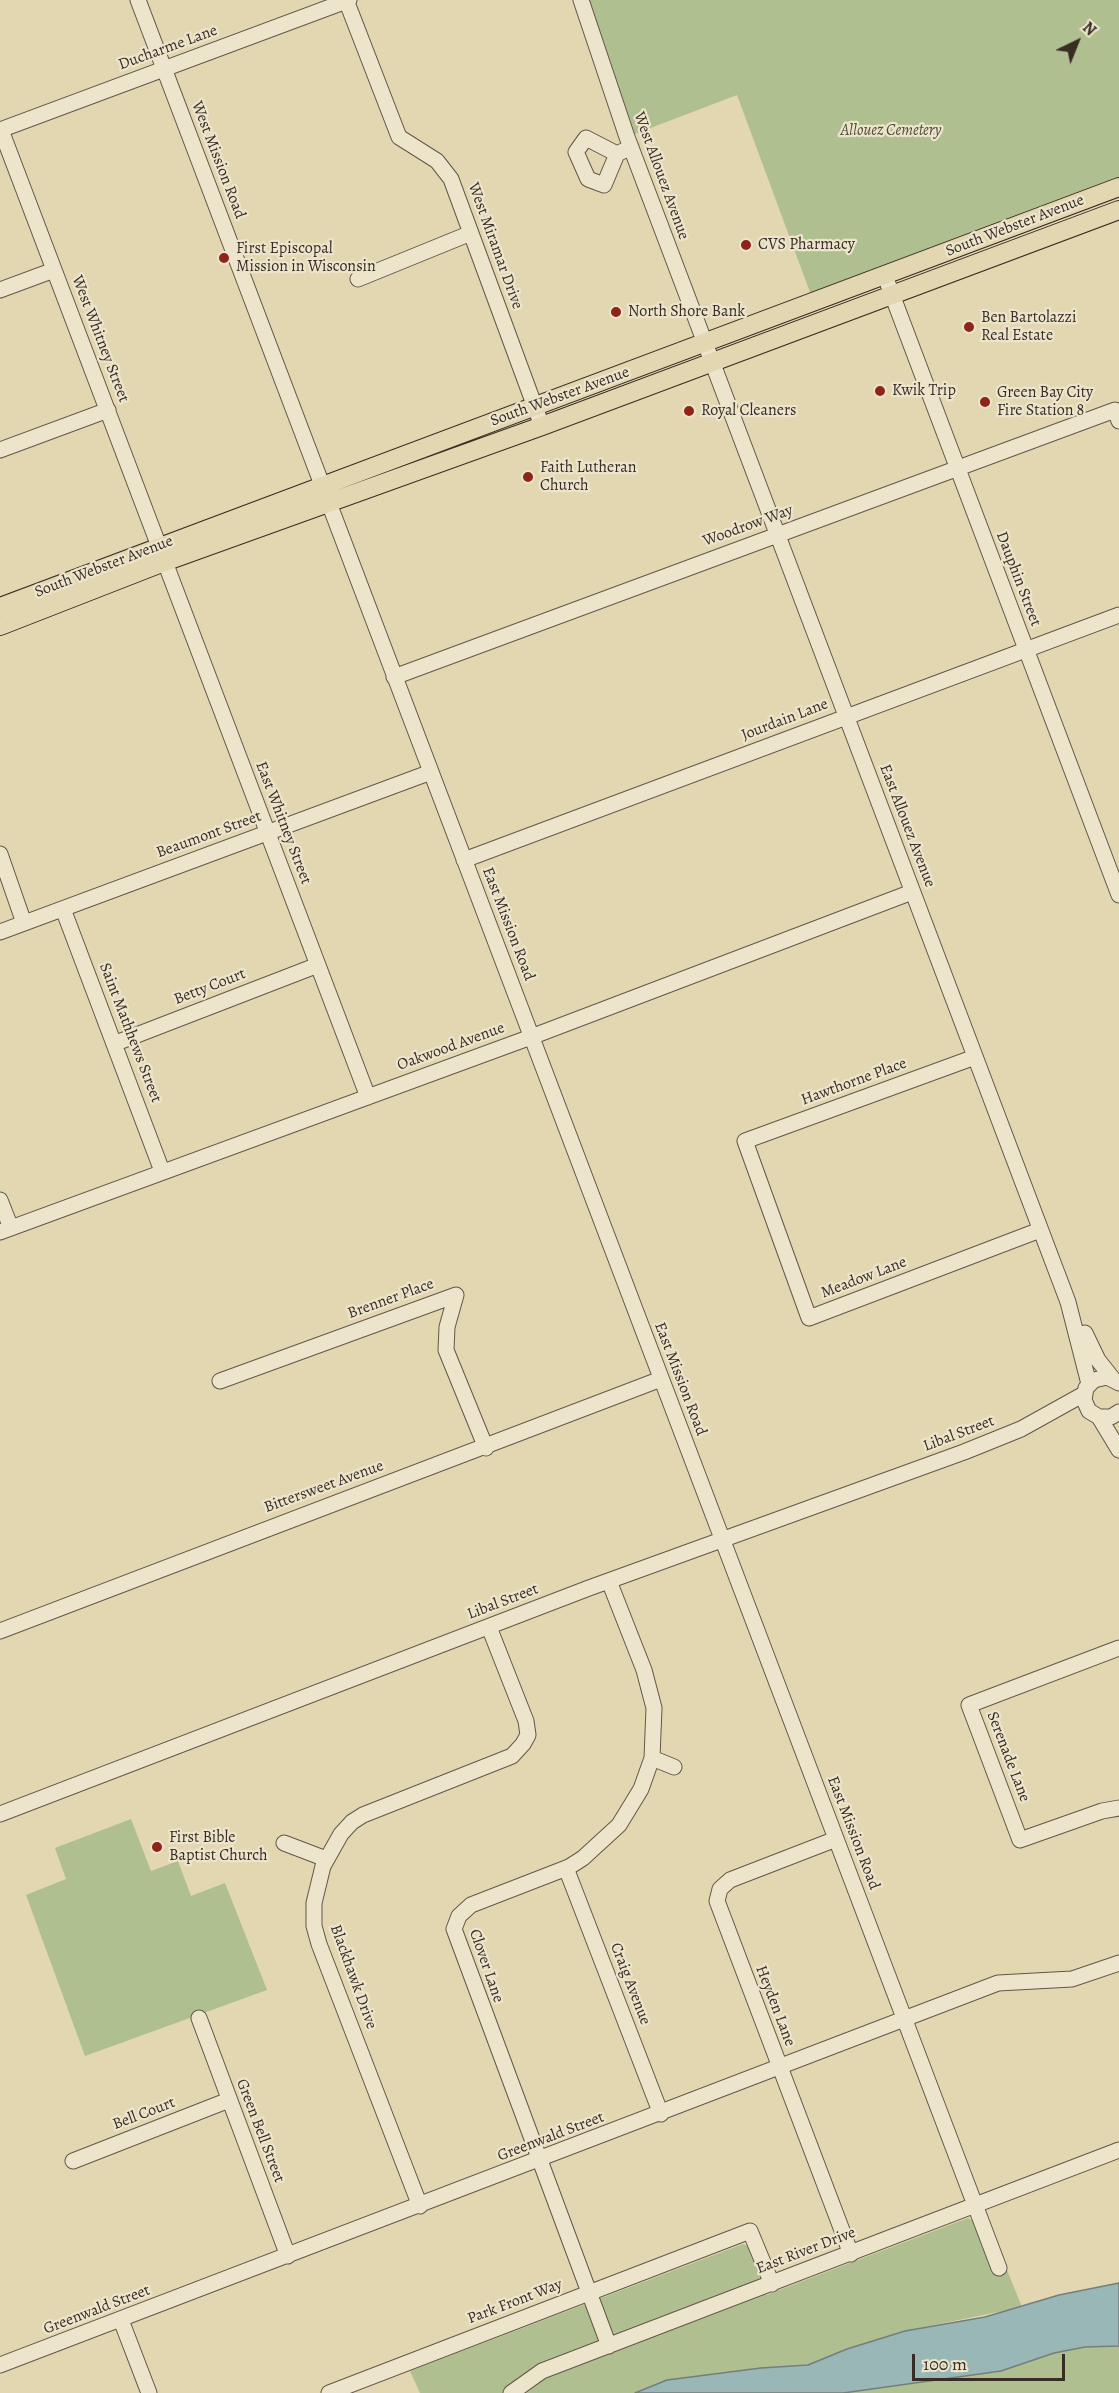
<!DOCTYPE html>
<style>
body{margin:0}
#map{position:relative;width:1119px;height:2393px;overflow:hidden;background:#e2d7b1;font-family:Alegreya,serif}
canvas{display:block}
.north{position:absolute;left:1047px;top:12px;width:60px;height:60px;-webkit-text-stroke:4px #ece5cc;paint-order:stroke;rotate:43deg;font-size:16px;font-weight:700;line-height:24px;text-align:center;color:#382c25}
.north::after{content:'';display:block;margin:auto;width:21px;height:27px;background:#382c25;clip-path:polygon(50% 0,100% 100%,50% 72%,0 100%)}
.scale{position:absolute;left:912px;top:2354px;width:153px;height:27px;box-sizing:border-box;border:3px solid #382c25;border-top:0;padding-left:8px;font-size:18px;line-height:21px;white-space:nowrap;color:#382c25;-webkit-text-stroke:4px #ece5cc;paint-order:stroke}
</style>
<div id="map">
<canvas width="1119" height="2393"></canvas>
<div class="north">N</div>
<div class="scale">100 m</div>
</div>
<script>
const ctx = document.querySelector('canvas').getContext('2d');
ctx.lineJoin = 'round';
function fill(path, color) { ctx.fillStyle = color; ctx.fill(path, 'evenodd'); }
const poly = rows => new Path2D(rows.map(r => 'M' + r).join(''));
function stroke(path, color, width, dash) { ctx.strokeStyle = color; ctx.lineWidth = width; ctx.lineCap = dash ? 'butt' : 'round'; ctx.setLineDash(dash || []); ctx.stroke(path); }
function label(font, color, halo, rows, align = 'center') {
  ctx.font = font + ' Alegreya,serif'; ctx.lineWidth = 4.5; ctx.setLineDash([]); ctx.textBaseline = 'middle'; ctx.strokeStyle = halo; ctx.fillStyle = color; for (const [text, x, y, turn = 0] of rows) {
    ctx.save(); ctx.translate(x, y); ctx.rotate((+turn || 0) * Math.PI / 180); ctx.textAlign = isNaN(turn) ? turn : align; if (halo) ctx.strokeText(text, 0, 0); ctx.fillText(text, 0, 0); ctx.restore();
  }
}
fill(poly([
 [581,0,1119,0,1119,187,814,303,737,95,627,137],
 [131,1819,151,1871,178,1861,191,1896,225,1883,267,1990,85,2056,26,1895,66,1879,55,1848],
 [968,2218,975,2222,995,2273,1007,2270,1022,2307,905,2331,847,2349,808,2365,761,2368,667,2380,635,2393,420,2393,410,2371,743,2244,748,2246,766,2295],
 [1085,2346,1119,2346,1119,2393,843,2393,1001,2371,1054,2353]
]), '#afbf8f');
const water = poly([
 [1119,2283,1119,2346,1085,2347,1054,2353,1001,2371,843,2393,635,2393,667,2380,761,2368,808,2365,847,2349,905,2331,985,2317,1059,2295,1119,2283]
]);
fill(water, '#99b7b7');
stroke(water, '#727f7d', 1.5);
const minor = poly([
 [138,0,999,2268],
 [346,0,399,137,437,161,451,179,542,426],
 [581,0,627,137,1068,1302,1089,1384],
 [0,130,349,0],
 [1,130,368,1097],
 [617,154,586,138,576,152,588,179,604,185,617,154,631,147],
 [885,276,1119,895],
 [358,279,471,233],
 [0,290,54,270],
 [0,450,108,410],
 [394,677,1115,410,1119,421],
 [0,854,24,923],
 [464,860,1119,615],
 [63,909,162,1171],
 [0,932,431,772],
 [116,1043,318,965],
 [975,1057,745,1141,809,1318,1040,1230],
 [0,1200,11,1228],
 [0,1232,531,1037,912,892],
 [1085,1333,1098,1360,1113,1379],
 [220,1381,456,1295,447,1327,446,1350,486,1448],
 [1119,1383,1107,1377,1094,1380,1086,1388,1084,1400,1089,1411,1099,1417,1111,1417,1119,1412],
 [1099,1417,1119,1450],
 [0,1631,661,1379],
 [1119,1648,969,1705,1020,1840,1102,1811,1119,1808],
 [652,1758,674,1767],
 [0,1814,589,1588,964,1452,1021,1429,1084,1394],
 [836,1839,730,1880,720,1889,717,1901,851,2254],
 [284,1843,326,1859],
 [566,1868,661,2114],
 [199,2018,288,2256],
 [73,2161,229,2100],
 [420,2206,319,1944,314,1926,314,1903,323,1866,341,1834,352,1822,363,1815,512,1756,523,1744,528,1735,526,1721,489,1627],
 [121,2320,149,2393],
 [609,2346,454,1929,459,1916,471,1905,569,1867,583,1858,619,1825,641,1789,652,1758,654,1708,644,1670,609,1581],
 [0,2365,998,1983,1072,1979,1119,1963],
 [329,2393,750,2231,772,2284],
 [511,2393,542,2371,1119,2150]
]);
const major = poly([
 [0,607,1119,187],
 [0,626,164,562,542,426,1119,210]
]);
stroke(minor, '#625748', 17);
stroke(major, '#382c25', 20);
stroke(minor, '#ece5cc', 15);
stroke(major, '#e2d7b1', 18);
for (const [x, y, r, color] of [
 [746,245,6,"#8f2418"],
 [224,258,6,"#8f2418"],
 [616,312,6,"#8f2418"],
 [969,327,6,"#8f2418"],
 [880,391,6,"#8f2418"],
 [985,402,6,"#8f2418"],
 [689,411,6,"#8f2418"],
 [528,477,6,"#8f2418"],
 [157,1847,6,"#8f2418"]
]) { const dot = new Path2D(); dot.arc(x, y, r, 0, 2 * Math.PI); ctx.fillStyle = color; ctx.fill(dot); stroke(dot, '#ece5cc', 2); }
label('16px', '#382c25', '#ece5cc', [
 ["Ducharme Lane",168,48,-20],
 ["West Mission Road",218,160,69],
 ["West Allouez Avenue",661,176,70],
 ["South Webster Avenue",1015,226,-21],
 ["West Miramar Drive",495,246,70],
 ["West Whitney Street",100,339,69],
 ["South Webster Avenue",560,397,-20],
 ["Woodrow Way",748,526,-20],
 ["South Webster Avenue",104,567,-21],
 ["Dauphin Street",1018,579,69],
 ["Jourdain Lane",785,720,-21],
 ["East Whitney Street",283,823,69],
 ["East Allouez Avenue",907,826,69],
 ["Beaumont Street",209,835,-20],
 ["East Mission Road",508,924,69],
 ["Betty Court",210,987,-21],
 ["Saint Mathhews Street",130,1033,69],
 ["Oakwood Avenue",451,1047,-20],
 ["Hawthorne Place",854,1082,-20],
 ["Meadow Lane",864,1278,-21],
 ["Brenner Place",391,1299,-20],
 ["East Mission Road",680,1379,69],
 ["Libal Street",959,1434,-21],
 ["Bittersweet Avenue",324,1487,-20],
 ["Libal Street",503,1602,-21],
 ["Serenade Lane",1008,1757,69],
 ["East Mission Road",853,1833,69],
 ["Clover Lane",486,1966,71],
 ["Blackhawk Drive",353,1977,70],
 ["Craig Avenue",630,1984,69],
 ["Heyden Lane",775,2006,69],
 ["Bell Court",144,2114,-21],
 ["Green Bell Street",260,2131,69],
 ["Greenwald Street",551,2137,-21],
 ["East River Drive",806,2251,-21],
 ["Park Front Way",515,2302,-21],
 ["Greenwald Street",97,2310,-21]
]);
label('italic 16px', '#50493a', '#ece5cc', [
 ["Allouez Cemetery",891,131]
]);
label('16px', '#382c25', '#ece5cc', [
 ["CVS Pharmacy",758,245],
 ["First Episcopal",236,249],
 ["Mission in Wisconsin",236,267],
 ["North Shore Bank",628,312],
 ["Ben Bartolazzi",981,318],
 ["Real Estate",981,336],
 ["Kwik Trip",892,391],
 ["Green Bay City",997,393],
 ["Fire Station 8",997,411],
 ["Royal Cleaners",701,411],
 ["Faith Lutheran",540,468],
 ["Church",540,486],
 ["First Bible",169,1838],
 ["Baptist Church",169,1856]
], 'left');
</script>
